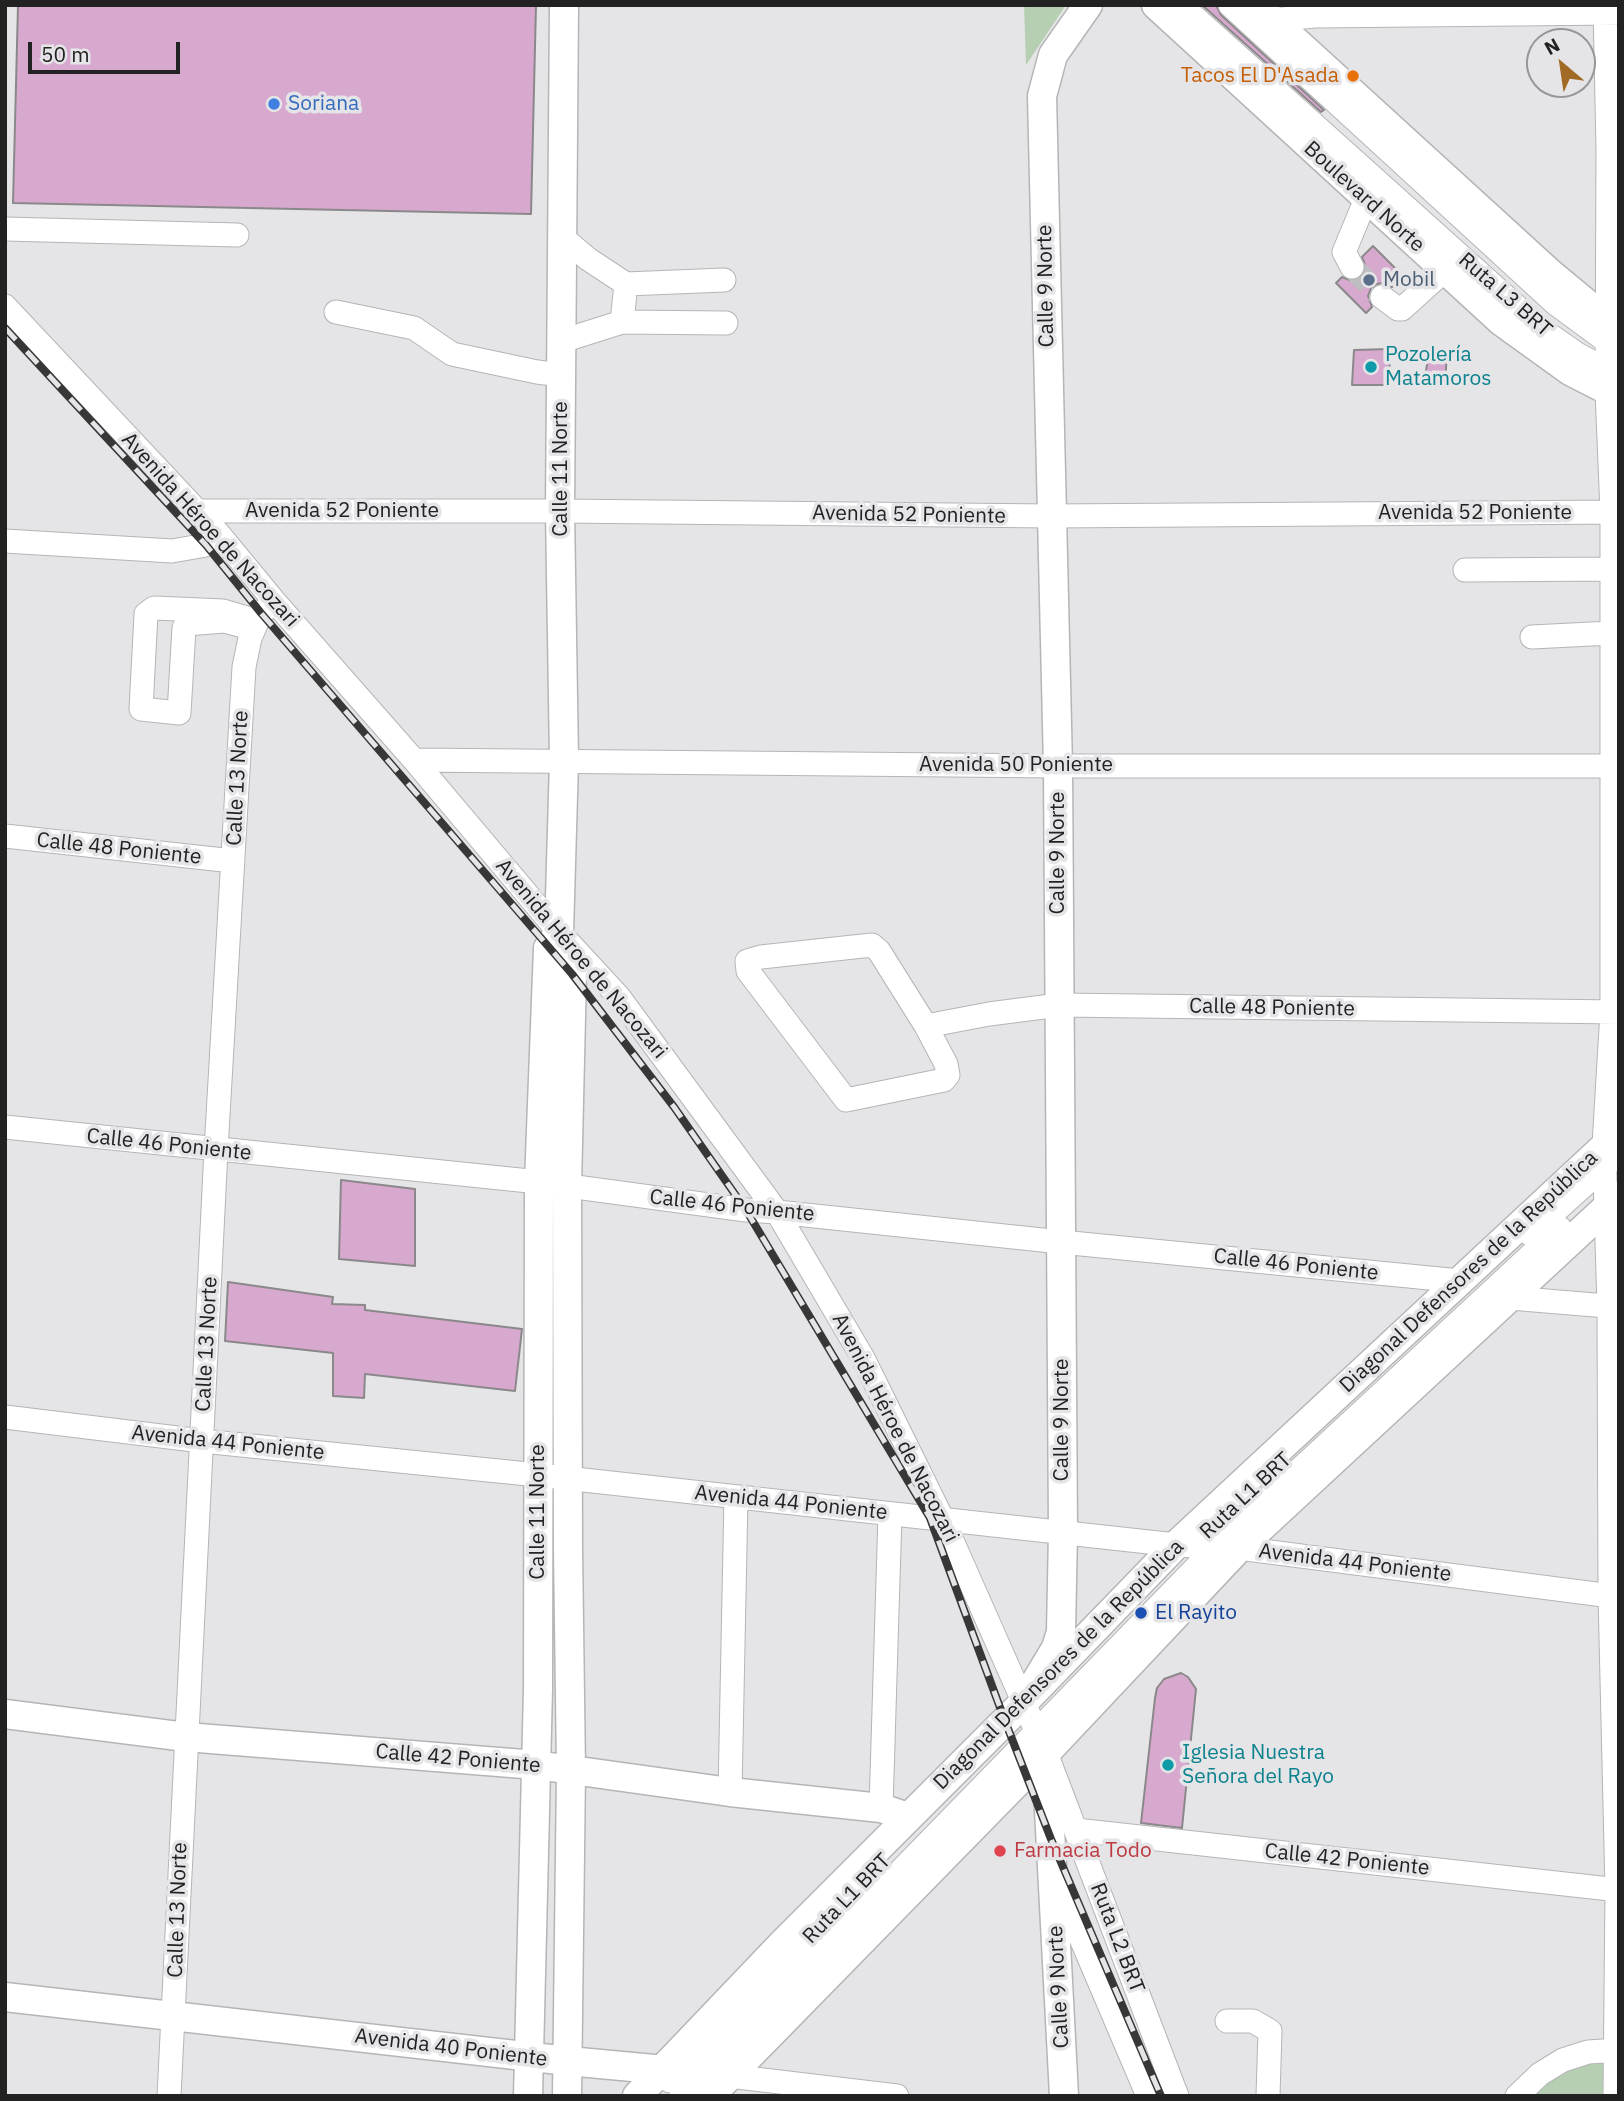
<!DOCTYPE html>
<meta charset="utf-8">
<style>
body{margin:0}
#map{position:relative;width:1624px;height:2101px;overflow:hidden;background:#e5e5e8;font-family:"IBM Plex Sans",sans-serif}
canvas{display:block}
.frame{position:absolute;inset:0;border:7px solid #222223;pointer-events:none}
.north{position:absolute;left:1526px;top:28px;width:70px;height:70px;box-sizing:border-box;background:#e5e5e8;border:2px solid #979799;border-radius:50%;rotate:331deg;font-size:19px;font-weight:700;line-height:28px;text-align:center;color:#222223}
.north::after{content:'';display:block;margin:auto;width:24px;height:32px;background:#a16a25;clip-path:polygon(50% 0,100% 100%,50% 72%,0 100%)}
.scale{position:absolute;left:28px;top:42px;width:152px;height:32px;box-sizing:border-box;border:4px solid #222223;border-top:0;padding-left:9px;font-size:21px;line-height:24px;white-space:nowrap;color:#222223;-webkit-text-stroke:5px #e5e5e8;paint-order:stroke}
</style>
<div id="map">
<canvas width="1624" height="2101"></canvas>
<div class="frame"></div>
<div class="north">N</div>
<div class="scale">50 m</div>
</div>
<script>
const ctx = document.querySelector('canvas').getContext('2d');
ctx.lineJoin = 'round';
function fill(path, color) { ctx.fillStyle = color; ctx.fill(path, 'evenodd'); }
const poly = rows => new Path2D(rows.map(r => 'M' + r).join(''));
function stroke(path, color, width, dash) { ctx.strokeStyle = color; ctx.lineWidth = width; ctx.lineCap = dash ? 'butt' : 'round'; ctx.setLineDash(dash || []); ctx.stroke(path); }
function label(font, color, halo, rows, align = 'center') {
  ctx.font = font + ' "IBM Plex Sans",sans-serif'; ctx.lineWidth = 7; ctx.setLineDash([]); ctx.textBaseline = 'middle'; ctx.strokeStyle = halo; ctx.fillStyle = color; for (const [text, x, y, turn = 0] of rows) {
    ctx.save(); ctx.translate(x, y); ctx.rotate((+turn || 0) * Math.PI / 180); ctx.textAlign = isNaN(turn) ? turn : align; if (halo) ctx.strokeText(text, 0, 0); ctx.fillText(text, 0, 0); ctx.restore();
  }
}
fill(poly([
 [1024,5,1066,5,1026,65],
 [1615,2053,1619,2096,1518,2096,1527,2085]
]), '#b6cfb2');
const building = poly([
 [18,5,536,5,531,214,13,203,18,5],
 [1202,5,1216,5,1221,15,1324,110,1321,112,1202,5],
 [1373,246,1403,276,1392,287,1383,283,1377,284,1371,288,1368,296,1372,307,1366,313,1336,283,1342,277,1352,281,1358,280,1363,275,1366,267,1362,257,1373,246],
 [1390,349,1389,385,1352,385,1354,350,1390,349],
 [1429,353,1447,353,1445,384,1424,382,1429,353],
 [341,1180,415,1189,415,1266,339,1259,341,1180],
 [228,1282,333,1297,332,1304,365,1305,365,1310,522,1329,515,1391,365,1374,364,1398,333,1396,333,1353,225,1341,228,1282],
 [1181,1673,1188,1677,1196,1689,1182,1828,1141,1823,1155,1698,1157,1688,1164,1679,1181,1673]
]);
fill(building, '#d8a9cf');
stroke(building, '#8b888a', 2);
stroke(poly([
 [1352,267,1382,297]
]), '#bebec1', 23, [23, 11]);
const minor = poly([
 [1181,5,1544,331,1577,354,1618,376],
 [1230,5,1556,304,1609,343,1619,347],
 [1605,5,1608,150,1607,391,1612,512,1612,1012,1604,1145,1609,1306,1610,1596,1617,1889,1615,2096],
 [1271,20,1315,16,1618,13],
 [5,229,237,235],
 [1352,267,1344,252,1366,199],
 [626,284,724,280],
 [1382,297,1398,309,1402,309,1445,270],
 [5,306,218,533,275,602,414,760,559,932,619,997,777,1212,863,1358,943,1520,1046,1753,1177,2096],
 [336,312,414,328,452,354,537,372,562,375],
 [622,322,726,323],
 [562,341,622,322,626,284,588,259,562,237],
 [198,511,560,511,1051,516,1619,512],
 [5,541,172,551,206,545,218,533],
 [1465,570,1611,569],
 [254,629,224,621,186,624,184,628,179,713,141,709,146,614,154,608,223,611,257,621],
 [1532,637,1611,633],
 [414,760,1058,766,1619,766],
 [5,836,233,861],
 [872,945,879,951,926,1026,946,1064,948,1075,944,1080,846,1100,748,971,747,961,761,957,872,945],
 [926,1026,989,1014,1059,1005,1619,1012],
 [5,1127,539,1182,746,1210,777,1212,1061,1242,1460,1281],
 [1530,1234,1611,1161],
 [1510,1298,1619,1307],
 [5,1417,202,1441,538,1475,1176,1545,1239,1548,1619,1597],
 [730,1792,736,1497],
 [881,1808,890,1514],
 [1076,1830,1619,1890],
 [1056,1880,1148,2096],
 [1227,2021,1253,2021,1270,2031,1268,2096],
 [729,2076,897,2096],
 [670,2081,873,1872],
 [169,2096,216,1150,244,667,250,638,261,613,275,602],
 [681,2096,1216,1547,1560,1228],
 [1517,2096,1540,2074,1563,2060,1588,2052,1619,2050]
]);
const major = poly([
 [564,5,560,511,564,761,559,932,572,974,567,1186,568,1549,571,1771,567,2096],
 [1156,5,1502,322,1570,371,1619,396],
 [1256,5,1551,274,1609,322,1619,327],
 [1023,1703,1056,1648,1061,1632,1063,1532,1058,766,1042,96,1053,55,1088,5],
 [5,1714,186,1737,536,1765,730,1792,881,1808,908,1817],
 [1046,1753,1064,2096],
 [5,1997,568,2061,729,2076],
 [528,2096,538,1689,539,1182,548,948,559,932],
 [637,2096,783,1943,1023,1703,1176,1545,1619,1133],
 [710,2096,1043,1756,1239,1548,1619,1196]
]);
stroke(minor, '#b5b5b8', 25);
stroke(major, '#b5b5b8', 31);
stroke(minor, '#fff', 23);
stroke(major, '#fff', 28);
const rail = poly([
 [5,328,206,545,261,613,572,974,674,1107,746,1210,930,1518,1005,1721,1051,1839,1161,2096]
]);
stroke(rail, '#373738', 8);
stroke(rail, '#e5e5e8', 5, [16]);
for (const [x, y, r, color] of [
 [1353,76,7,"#e8710a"],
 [274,104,7,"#3f7fe0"],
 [1369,280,7,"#5c6f8a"],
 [1371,367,7,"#0f9aa8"],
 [1141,1613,7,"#1a4fb4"],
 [1168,1765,7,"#0f9aa8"],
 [1000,1851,7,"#e0444e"]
]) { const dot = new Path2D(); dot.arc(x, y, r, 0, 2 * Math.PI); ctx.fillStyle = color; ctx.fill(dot); stroke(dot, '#e5e5e8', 2.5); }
label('21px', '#c56008', '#e5e5e8', [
 ["Tacos El D'Asada",1339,76]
], 'right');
label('21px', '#366cbe', '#e5e5e8', [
 ["Soriana",288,104]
], 'left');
label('21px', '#222223', '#e5e5e8', [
 ["Boulevard Norte",1364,197,42],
 ["Calle 9 Norte",1046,286,-91],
 ["Ruta L3 BRT",1505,295,41],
 ["Calle 11 Norte",561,469,-90],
 ["Avenida 52 Poniente",342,511],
 ["Avenida 52 Poniente",1475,513],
 ["Avenida 52 Poniente",909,515,1],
 ["Avenida Héroe de Nacozari",210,530,48],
 ["Avenida 50 Poniente",1016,765],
 ["Calle 13 Norte",238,778,-87],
 ["Calle 48 Poniente",119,849,6],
 ["Calle 9 Norte",1058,853,-90],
 ["Avenida Héroe de Nacozari",581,959,50],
 ["Calle 48 Poniente",1272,1008,1],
 ["Calle 46 Poniente",169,1145,6],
 ["Calle 46 Poniente",732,1206,6],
 ["Calle 46 Poniente",1296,1265,6],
 ["Diagonal Defensores de la República",1469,1272,-43],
 ["Calle 13 Norte",207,1344,-87],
 ["Calle 9 Norte",1062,1420,-90],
 ["Avenida Héroe de Nacozari",895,1428,63],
 ["Avenida 44 Poniente",228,1443,6],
 ["Ruta L1 BRT",1246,1496,-43],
 ["Avenida 44 Poniente",791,1503,6],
 ["Calle 11 Norte",538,1512,-90],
 ["Avenida 44 Poniente",1355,1563,7],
 ["Diagonal Defensores de la República",1059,1665,-45],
 ["Calle 42 Poniente",458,1759,5],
 ["Calle 42 Poniente",1347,1860,6],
 ["Ruta L1 BRT",847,1899,-46],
 ["Calle 13 Norte",178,1910,-88],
 ["Ruta L2 BRT",1117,1938,69],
 ["Calle 9 Norte",1059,1987,-93],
 ["Avenida 40 Poniente",451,2048,7]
]);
label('21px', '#4e5e75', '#e5e5e8', [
 ["Mobil",1383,280]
], 'left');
label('21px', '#0d838f', '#e5e5e8', [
 ["Pozolería",1385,355],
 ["Matamoros",1385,379],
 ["Iglesia Nuestra",1182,1753],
 ["Señora del Rayo",1182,1777]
], 'left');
label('21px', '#164399', '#e5e5e8', [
 ["El Rayito",1155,1613]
], 'left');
label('21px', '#be3a42', '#e5e5e8', [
 ["Farmacia Todo",1014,1851]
], 'left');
</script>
